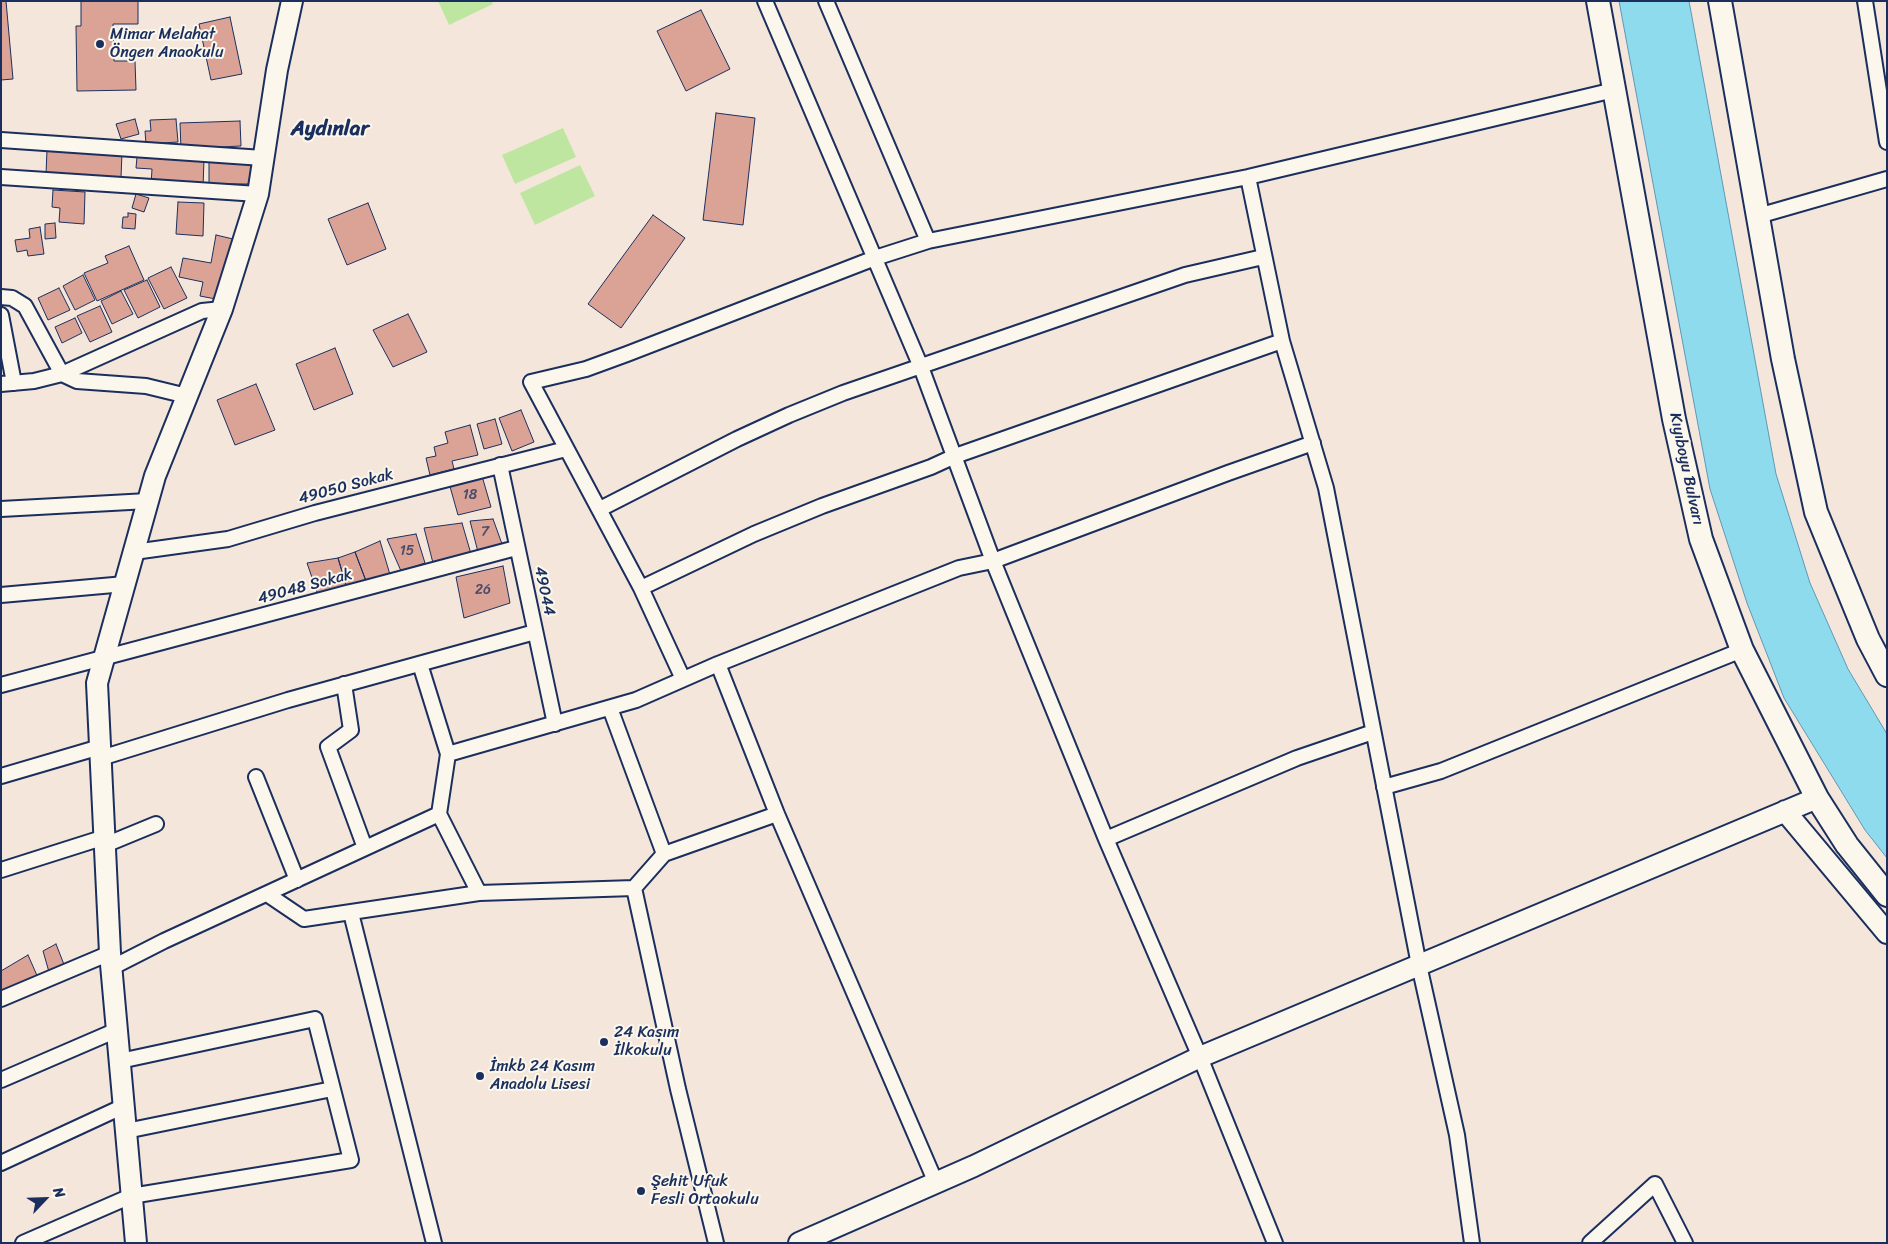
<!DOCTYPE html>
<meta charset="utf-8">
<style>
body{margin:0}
#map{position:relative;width:1888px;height:1244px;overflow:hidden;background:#f5e6db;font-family:Sriracha,sans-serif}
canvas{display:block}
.frame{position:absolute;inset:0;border:2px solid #1b2f5e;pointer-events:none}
.north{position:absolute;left:20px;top:1174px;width:50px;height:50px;-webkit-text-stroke:4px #fbf7ec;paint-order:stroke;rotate:66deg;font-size:14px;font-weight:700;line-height:20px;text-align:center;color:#1b2f5e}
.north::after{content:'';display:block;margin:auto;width:18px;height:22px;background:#1b2f5e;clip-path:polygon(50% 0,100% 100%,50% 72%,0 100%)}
</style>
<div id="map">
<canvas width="1888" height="1244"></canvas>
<div class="frame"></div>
<div class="north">N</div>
</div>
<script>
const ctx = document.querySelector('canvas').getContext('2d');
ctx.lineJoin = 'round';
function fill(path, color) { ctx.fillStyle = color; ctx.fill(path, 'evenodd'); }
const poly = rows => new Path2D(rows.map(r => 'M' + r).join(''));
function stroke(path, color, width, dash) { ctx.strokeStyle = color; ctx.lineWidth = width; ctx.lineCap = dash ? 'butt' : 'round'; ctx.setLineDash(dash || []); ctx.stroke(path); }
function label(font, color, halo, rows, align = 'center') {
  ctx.font = font + ' Sriracha,sans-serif'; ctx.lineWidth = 4; ctx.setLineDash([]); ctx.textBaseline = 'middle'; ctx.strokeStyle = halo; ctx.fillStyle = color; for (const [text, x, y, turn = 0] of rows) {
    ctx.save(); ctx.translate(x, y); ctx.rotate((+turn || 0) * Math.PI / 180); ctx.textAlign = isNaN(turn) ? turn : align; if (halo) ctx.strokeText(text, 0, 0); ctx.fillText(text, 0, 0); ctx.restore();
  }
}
fill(poly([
 [438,1,492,1,493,4,449,25],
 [563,128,576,157,515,184,502,155],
 [580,165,595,196,535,225,520,193]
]), '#bfe6a1');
const water = poly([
 [1619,1,1689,1,1776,474,1810,583,1848,669,1887,734,1887,858,1865,830,1784,698,1747,603,1710,489,1619,1]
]);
fill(water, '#8fdbee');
stroke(water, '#6196b4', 1);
const building = poly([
 [1,1,6,1,13,79,1,80,1,1],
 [81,1,138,1,138,24,113,24,114,61,135,61,136,90,77,91,76,26,81,26,81,1],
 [701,10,730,69,686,91,657,31,701,10],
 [230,17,242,74,211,80,199,24,230,17],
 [716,113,755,118,743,225,703,220,716,113],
 [135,119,139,134,121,139,116,124,135,119],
 [176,119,178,142,146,144,145,131,151,131,150,120,176,119],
 [240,121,241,146,181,149,180,123,240,121],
 [47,150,122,153,121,177,46,174,47,150],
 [146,155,204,158,203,188,151,185,152,169,136,168,137,157,146,157,146,155],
 [209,161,254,162,253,184,209,184,209,161],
 [53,190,85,192,84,224,59,222,60,208,52,207,53,190],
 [136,194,149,198,144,212,132,208,136,194],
 [178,202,204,203,203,236,176,234,178,202],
 [368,203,386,249,347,265,328,219,368,203],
 [128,213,136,214,135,229,122,228,123,217,128,217,128,213],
 [653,215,685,238,621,328,588,304,653,215],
 [55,223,56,238,45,239,45,224,55,223],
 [40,227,44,254,28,256,27,250,17,252,15,240,30,238,29,229,40,227],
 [216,235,233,239,221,300,200,296,203,282,179,277,183,258,211,263,216,235],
 [129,246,144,280,97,301,84,273,108,263,105,256,129,246],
 [171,267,187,298,164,309,148,278,171,267],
 [83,275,95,300,75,310,63,286,83,275],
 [147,280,160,307,138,318,124,290,147,280],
 [59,288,70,310,48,320,38,298,59,288],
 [121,291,133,314,112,324,101,301,121,291],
 [100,306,112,332,90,342,77,316,100,306],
 [408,314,427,352,393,367,373,330,408,314],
 [75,318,82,333,62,343,55,327,75,318],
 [335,348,353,394,314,410,296,364,335,348],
 [256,384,275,430,235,445,217,400,256,384],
 [521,410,534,442,512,451,499,418,521,410],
 [495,419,502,444,484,449,477,424,495,419],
 [470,425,478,455,452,461,454,469,430,475,426,458,436,456,434,447,448,443,445,432,470,425],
 [482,476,491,507,458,515,449,483,482,476],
 [493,519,502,544,478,552,470,521,493,519],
 [462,523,471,554,433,563,424,528,462,523],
 [416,534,425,563,401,571,387,539,416,534],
 [380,541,391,578,366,581,355,552,380,541],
 [355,552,366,581,347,588,338,558,355,552],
 [338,558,347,588,318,595,307,563,338,558],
 [503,566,510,603,464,618,456,577,503,566],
 [56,944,65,967,49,972,43,951,56,944],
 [28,955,39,980,1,998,1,971,28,955]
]);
fill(building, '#dba395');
stroke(building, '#1b2f5e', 1);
const street = poly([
 [765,1,921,367,993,561,1106,839,1200,1057,1275,1243],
 [826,1,928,241],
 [1865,1,1887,142],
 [1,140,263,158],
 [1,177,258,194],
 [1248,177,1282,341,1326,488,1419,965,1457,1135,1472,1243],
 [1758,216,1887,179],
 [1,297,12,298,25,306,62,374,77,381,146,386,187,396],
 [1,315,14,383],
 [1,384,34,381,62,374,202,311,222,309],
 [500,465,555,724],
 [1,509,148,501],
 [600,509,737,439,789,415,843,393,1185,275,1263,257],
 [134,552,228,539,315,513,566,449],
 [641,588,754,534,822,506,931,467,955,456,1282,341],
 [1,595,125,584],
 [420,664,448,754],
 [718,664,777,814,936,1183],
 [683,679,641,588,531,382,586,369,627,354,875,258,928,241,1248,177,1614,90],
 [344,684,351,730,328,747,365,848],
 [1,685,516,548],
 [610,708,664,854,634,888,678,1089,716,1243],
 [101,758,288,700,535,632],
 [1,776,100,747],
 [256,777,297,880],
 [1384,787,1441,771,1742,650],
 [439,814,479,893,634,888],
 [1106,839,1297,758,1373,732],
 [105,845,156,824],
 [664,854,777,814],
 [1,870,105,837],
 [267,894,304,919,479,893],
 [351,913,434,1243],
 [111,968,164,941,439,814,448,754,636,700,718,664,959,568,993,561,1228,473,1313,443],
 [1,999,110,953],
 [1,1080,117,1030],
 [126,1131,332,1089],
 [1,1163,124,1106],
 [23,1243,131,1196,351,1160,315,1019,120,1061],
 [1590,1243,1655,1184,1685,1243]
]);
const secondary = poly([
 [1785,811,1887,933],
 [136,1243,110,953,97,683,155,476,222,309,258,194,277,70,292,1],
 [799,1243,974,1166,1200,1057,1817,798]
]);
const primary = poly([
 [1598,1,1674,419,1701,539,1742,650,1817,798,1847,845,1887,895],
 [1720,1,1783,359,1816,512,1868,639,1887,675]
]);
stroke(street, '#1b2f5e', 18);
stroke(secondary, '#1b2f5e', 24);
stroke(primary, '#1b2f5e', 26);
stroke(street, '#fbf7ec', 14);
stroke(secondary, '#fbf7ec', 20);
stroke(primary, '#fbf7ec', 22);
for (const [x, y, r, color] of [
 [100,44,5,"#1b2f5e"],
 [604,1042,5,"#1b2f5e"],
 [480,1076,5,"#1b2f5e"],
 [641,1191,5,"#1b2f5e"]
]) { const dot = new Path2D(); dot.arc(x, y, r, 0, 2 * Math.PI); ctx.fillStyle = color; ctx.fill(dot); stroke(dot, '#fbf7ec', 2); }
label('14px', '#4b4c6c', null, [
 ["18",470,495],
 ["7",485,532],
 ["15",407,551],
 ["26",483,590]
]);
label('16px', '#1b2f5e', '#fbf7ec', [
 ["Mimar Melahat",110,35],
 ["Öngen Anaokulu",110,53],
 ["24 Kasım",614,1033],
 ["İlkokulu",614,1051],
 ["İmkb 24 Kasım",490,1067],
 ["Anadolu Lisesi",490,1085],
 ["Şehit Ufuk",651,1182],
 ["Fesli Ortaokulu",651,1200]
], 'left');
label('16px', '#1b2f5e', '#fbf7ec', [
 ["Kıyıboyu Bulvarı",1686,469,78],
 ["49050 Sokak",346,487,-15],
 ["49048 Sokak",305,587,-15],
 ["49044",544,591,78]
]);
label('bold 21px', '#1b2f5e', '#fbf7ec', [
 ["Aydınlar",330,130]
]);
</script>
